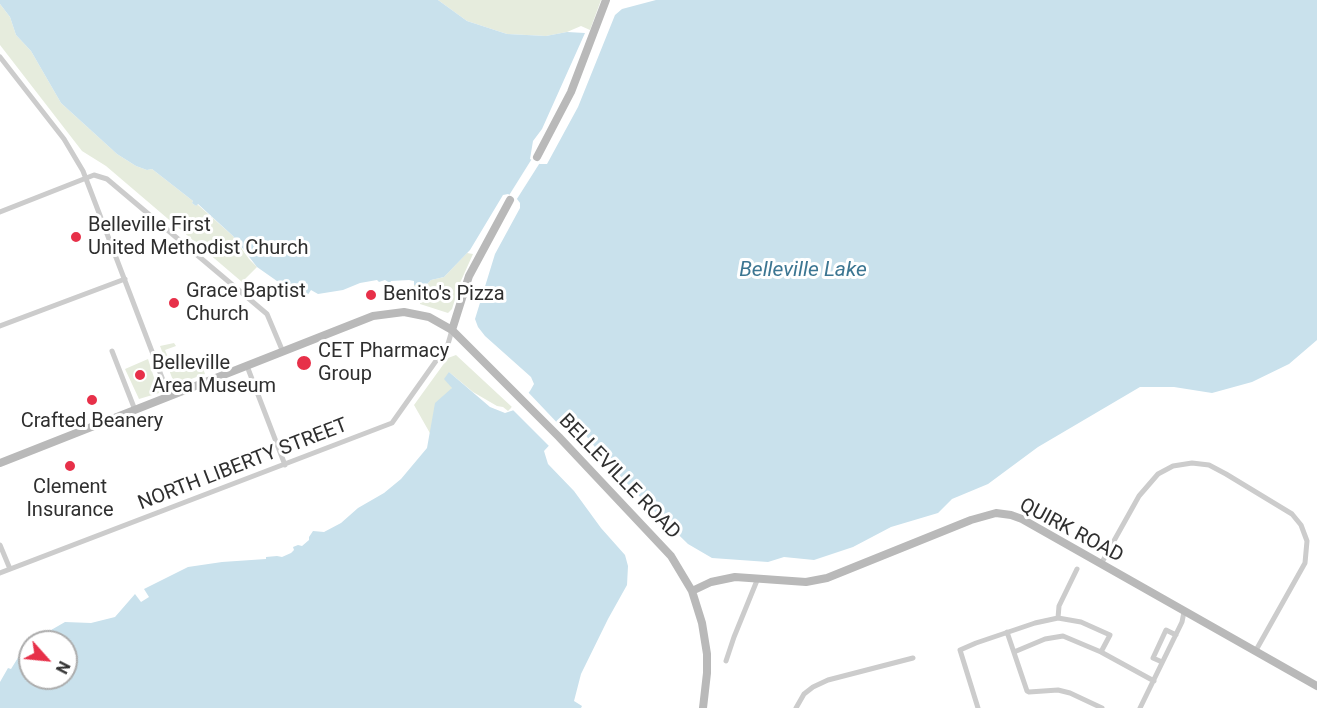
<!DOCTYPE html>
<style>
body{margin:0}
#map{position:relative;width:1317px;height:708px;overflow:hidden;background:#fff;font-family:Roboto,sans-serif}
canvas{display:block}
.north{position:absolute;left:18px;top:630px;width:60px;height:60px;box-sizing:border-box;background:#fff;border:2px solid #acacac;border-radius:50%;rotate:117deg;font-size:16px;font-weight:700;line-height:24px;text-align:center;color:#2f2f2f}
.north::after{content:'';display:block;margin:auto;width:21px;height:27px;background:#e73049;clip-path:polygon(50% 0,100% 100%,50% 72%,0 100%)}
</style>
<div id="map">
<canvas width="1317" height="708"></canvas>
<div class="north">N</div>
</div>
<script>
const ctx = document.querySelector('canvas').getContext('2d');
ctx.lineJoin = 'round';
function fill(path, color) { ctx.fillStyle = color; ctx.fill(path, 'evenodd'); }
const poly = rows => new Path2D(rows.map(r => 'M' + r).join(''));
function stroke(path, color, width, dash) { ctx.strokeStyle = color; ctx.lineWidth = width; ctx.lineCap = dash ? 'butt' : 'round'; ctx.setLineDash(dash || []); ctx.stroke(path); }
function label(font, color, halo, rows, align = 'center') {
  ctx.font = font + ' Roboto,sans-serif'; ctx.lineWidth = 6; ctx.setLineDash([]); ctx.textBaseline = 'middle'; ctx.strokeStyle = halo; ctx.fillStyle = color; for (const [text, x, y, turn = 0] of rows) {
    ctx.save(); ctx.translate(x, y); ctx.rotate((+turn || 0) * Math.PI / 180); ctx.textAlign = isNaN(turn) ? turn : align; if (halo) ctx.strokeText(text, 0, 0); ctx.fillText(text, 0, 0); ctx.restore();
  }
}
fill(poly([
 [438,0,601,0,590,30,581,26,567,32,546,36,507,34,467,21],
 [0,4,10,17,16,35,31,51,61,103,117,154,136,166,147,170,152,169,193,201,192,203,196,206,197,204,233,236,249,259,257,267,242,282,106,166,82,151,0,45],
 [467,253,473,254,460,283,452,309,448,313,420,304,421,295,415,295,414,285,426,285,431,280,444,277],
 [174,343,176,346,165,350,172,367,199,356,205,374,177,384,174,383,160,346],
 [456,355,512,407,508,411,503,407,497,406,473,392,449,372,452,388,431,435,414,405,448,358],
 [148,359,159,393,139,399,125,369]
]), '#e6ecdd');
fill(poly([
 [0,0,438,0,467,21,507,34,546,36,567,32,585,33,542,129,533,141,530,159,540,164,547,164,578,107,615,15,622,9,656,0,1317,0,1317,340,1289,364,1252,382,1212,393,1174,387,1140,387,1038,447,988,484,952,499,938,513,891,527,853,547,814,560,784,557,768,562,712,558,688,544,645,502,606,461,576,423,567,426,544,451,548,464,574,491,601,528,625,555,628,566,627,585,608,619,581,674,574,701,582,706,581,708,0,708,0,682,8,668,11,669,29,640,39,637,65,622,91,623,115,617,135,594,141,602,149,597,144,589,188,567,222,562,266,559,266,557,277,556,282,557,291,553,294,550,293,547,298,545,302,546,309,540,309,537,313,531,324,532,341,523,358,508,384,493,401,479,427,448,435,403,452,388,444,379,449,372,490,407,505,413,514,410,530,391,534,384,531,377,485,336,478,327,475,319,495,254,520,208,520,203,517,199,508,194,503,195,470,250,444,277,431,280,426,285,414,285,414,281,409,280,391,281,390,283,385,280,379,282,377,280,360,283,343,290,318,294,311,290,307,296,301,292,294,293,257,267,233,236,198,204,196,206,192,203,193,201,152,169,147,170,136,166,117,154,61,103,31,51,16,35,10,17,0,4],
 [30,642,66,642,66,678,30,678]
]), '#c9e1ec');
fill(poly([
 [533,157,541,161,515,202,508,197],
 [527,391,565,431,550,447,511,408]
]), '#fff');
stroke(poly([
 [0,57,64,139,83,171,169,396],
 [0,212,94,175,107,179,267,314,283,352],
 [0,326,125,279],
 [112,351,135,410],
 [247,366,285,465],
 [0,545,10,569],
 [1101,564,1139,496,1158,474,1173,466,1192,463,1209,465,1226,474,1292,514,1301,525,1307,541,1305,563,1255,652],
 [0,573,392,423,448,344,452,330],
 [1058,618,1059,606,1077,569],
 [1007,632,1027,691,1029,692,1058,690,1070,693,1102,708],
 [1014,652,1045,639,1063,636,1101,652,1154,681],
 [726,661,734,637,758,578],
 [1162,662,1153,658,1166,630,1176,635],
 [796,708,804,694,813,687,828,680,913,658],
 [978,708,960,650,976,643,1035,623,1058,618,1081,622,1110,635,1101,652],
 [1140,708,1182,622,1184,612]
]), '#ccc', 5);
stroke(poly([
 [537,157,571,92,606,0],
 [452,330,469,276,510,200],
 [0,463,373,316,404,312,429,317,452,330,559,437,671,556,692,591,702,623,707,654,707,673,703,708],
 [692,591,711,582,735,577,806,582,827,578,971,520,996,513,1011,515,1022,519,1317,686]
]), '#b9b9b9', 8);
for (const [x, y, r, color] of [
 [76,237,6,"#e73049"],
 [371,295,6,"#e73049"],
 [174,303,6,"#e73049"],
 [304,363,8,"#e73049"],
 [140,375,6,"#e73049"],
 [92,400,6,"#e73049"],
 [70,466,6,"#e73049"]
]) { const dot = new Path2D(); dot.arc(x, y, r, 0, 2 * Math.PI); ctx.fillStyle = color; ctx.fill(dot); stroke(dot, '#fff', 2); }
label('20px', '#2f2f2f', '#fff', [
 ["Belleville First",88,226],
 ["United Methodist Church",88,249],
 ["Grace Baptist",186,292],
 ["Church",186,315],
 ["Benito's Pizza",383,295],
 ["CET Pharmacy",318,352],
 ["Group",318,375],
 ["Belleville",152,364],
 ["Area Museum",152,387],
 ["Crafted Beanery",92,422,"center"],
 ["Clement",70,488,"center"],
 ["Insurance",70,511,"center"]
], 'left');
label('20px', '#2f2f2f', '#fff', [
 ["NORTH LIBERTY STREET",243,465,-21],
 ["BELLEVILLE ROAD",619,477,46],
 ["QUIRK ROAD",1071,531,28]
]);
label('italic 21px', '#3c7692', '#fff', [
 ["Belleville Lake",803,271]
]);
</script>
